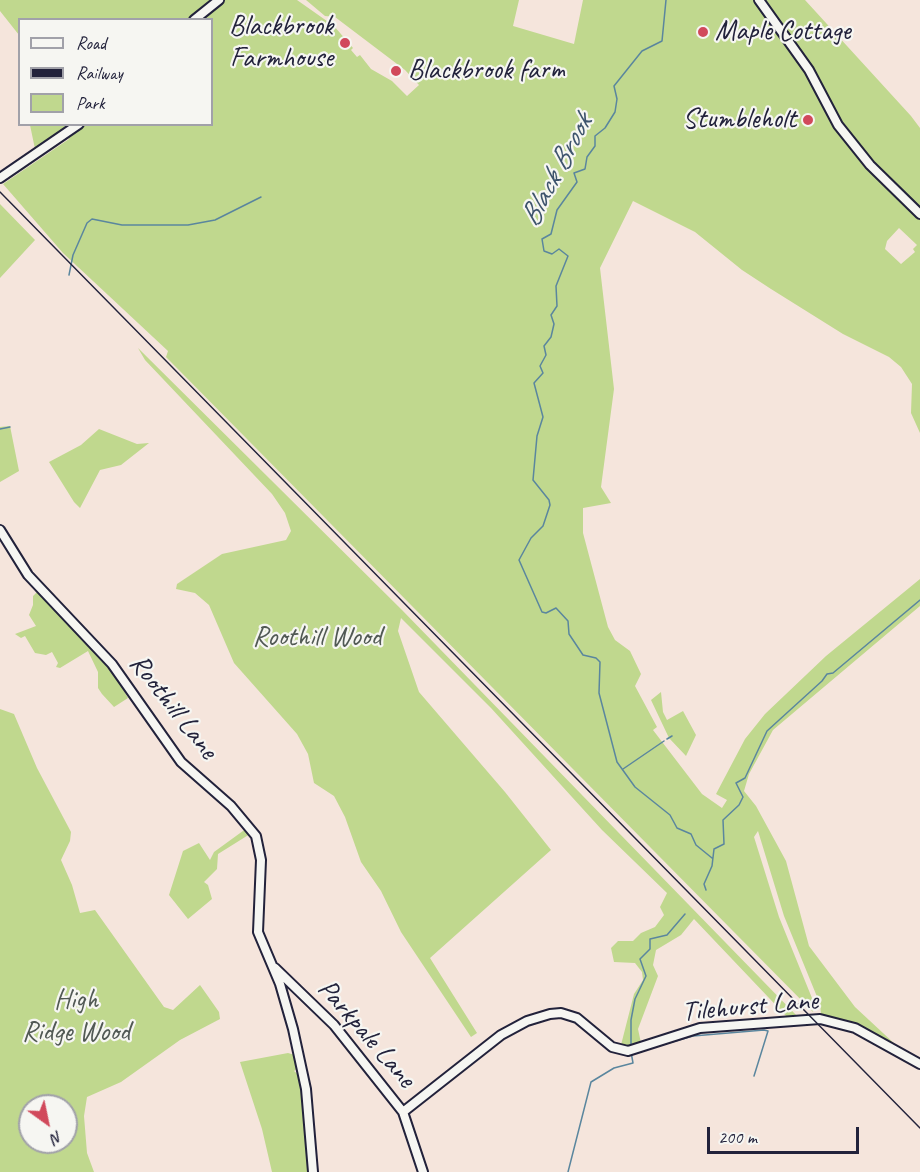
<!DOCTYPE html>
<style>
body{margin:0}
#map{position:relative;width:920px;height:1172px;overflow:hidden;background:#f5e5dc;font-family:Caveat,sans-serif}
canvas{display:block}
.legend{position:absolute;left:18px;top:18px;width:195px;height:108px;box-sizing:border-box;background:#f6f6f2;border:2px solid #a1a1a9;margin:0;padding:8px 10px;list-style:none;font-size:18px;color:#22223b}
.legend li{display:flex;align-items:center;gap:12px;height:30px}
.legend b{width:30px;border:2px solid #a1a1a9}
.north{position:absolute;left:18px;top:1094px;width:60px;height:60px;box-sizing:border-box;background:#f6f6f2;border:2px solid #a1a1a9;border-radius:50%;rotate:147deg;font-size:16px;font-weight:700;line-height:24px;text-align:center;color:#22223b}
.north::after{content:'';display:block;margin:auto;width:21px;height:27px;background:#d1495b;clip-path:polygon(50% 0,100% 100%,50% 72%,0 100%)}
.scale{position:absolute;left:707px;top:1127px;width:152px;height:27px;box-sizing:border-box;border:3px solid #22223b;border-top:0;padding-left:8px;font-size:18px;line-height:21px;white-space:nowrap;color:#22223b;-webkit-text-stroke:4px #f6f6f2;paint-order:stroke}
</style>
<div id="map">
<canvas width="920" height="1172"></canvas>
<ul class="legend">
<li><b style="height:8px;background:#f6f6f2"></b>Road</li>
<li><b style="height:8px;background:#22223b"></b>Railway</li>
<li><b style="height:16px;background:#c0d88e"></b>Park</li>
</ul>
<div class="north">N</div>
<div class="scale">200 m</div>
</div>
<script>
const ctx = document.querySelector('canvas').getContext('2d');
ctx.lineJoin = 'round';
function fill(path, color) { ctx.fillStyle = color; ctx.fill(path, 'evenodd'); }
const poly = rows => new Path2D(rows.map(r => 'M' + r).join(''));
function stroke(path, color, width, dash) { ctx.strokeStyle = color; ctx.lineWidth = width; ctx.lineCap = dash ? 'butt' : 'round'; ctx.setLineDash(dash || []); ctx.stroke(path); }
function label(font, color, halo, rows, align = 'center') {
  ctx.font = font + ' Caveat,sans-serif'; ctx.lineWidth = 4.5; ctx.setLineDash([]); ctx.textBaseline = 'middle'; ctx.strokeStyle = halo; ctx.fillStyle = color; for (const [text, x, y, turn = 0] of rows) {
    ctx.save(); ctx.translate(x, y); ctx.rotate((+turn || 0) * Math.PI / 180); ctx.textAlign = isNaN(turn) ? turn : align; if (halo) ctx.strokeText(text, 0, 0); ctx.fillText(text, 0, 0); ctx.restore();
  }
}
fill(poly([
 [0,0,297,0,334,26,353,48,351,50,357,57,360,55,371,69,392,81,407,96,419,85,405,70,335,17,325,16,306,0,519,0,513,26,574,44,583,0,805,0,911,116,920,128,920,433,911,413,912,384,901,367,889,357,843,334,771,289,742,270,695,232,633,201,600,268,614,389,601,487,611,503,583,508,583,533,608,627,615,640,630,651,641,674,635,686,657,727,653,730,702,794,722,808,727,800,716,794,745,739,765,714,826,656,920,579,920,606,773,730,749,774,744,791,756,806,786,861,809,946,855,1007,897,1046,854,1024,821,1014,820,1004,784,916,758,831,754,837,779,917,814,1003,813,1012,166,357,168,351,63,253,3,184,69,139,63,129,35,149,30,125,212,124,212,20,20,20,19,35,0,11],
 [899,228,917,245,913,249,915,252,901,264,885,249,887,241],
 [0,204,35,240,0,278],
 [138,348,402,610,797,1016,788,1018,694,919,681,935,656,950,653,965,658,976,638,1029,641,1043,626,1048,621,1045,634,994,643,980,642,972,635,963,614,962,611,948,618,941,633,941,641,933,655,927,664,915,660,907,667,893,602,830,491,708,401,618,398,631,419,692,505,792,551,850,430,958,477,1033,471,1037,401,932,381,891,361,862,345,817,334,796,314,783,308,754,297,734,234,663,209,605,195,593,176,589,177,584,222,554,286,540,291,531,285,513,272,494,145,360],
 [10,426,19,471,0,482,0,427],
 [99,429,137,444,149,443,121,465,100,470,80,508,74,502,49,462,81,445],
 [38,591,109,665,128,698,114,707,102,694,98,688,98,672,88,651,60,668,56,667,58,663,52,652,46,655,35,653,25,636,21,638,15,634,36,626,29,615,33,605,33,596],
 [661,692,663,712,667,720,683,711,696,735,686,756,669,738,651,700],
 [0,709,14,714,37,768,71,832,70,841,61,860,72,885,80,913,95,910,164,1007,173,1010,200,985,219,1012,220,1019,180,1040,121,1082,87,1097,84,1116,87,1153,94,1172,0,1172],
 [30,1106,66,1106,66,1142,30,1142],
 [247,828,250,834,218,854,217,869,204,882,208,885,212,899,188,919,169,895,183,851,199,843,210,860,214,852],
 [288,1053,295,1055,298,1068,294,1071,300,1076,301,1083,310,1172,272,1172,262,1129,240,1062]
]), '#c0d88e');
stroke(poly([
 [666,0,662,41,642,51,614,86,617,99,615,112,605,128,595,136,595,146,587,157,585,169,574,173,577,182,557,210,551,234,542,239,544,251,552,254,559,249,568,256,556,286,557,306,551,315,554,324,551,337,544,346,546,355,540,366,543,373,534,383,543,417,537,436,533,480,549,500,550,505,543,526,531,538,519,560,542,612,546,613,556,608,568,621,569,634,583,655,596,658,600,662,599,693,617,762,635,787,670,815,677,828,691,834,696,845,712,858],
 [69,275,73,255,87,223,92,219,122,225,188,225,215,220,261,197],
 [0,429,10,427],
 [667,739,672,736],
 [623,769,664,741],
 [706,890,704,884,712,866,714,849,724,844,723,820,739,805,743,797,736,783,745,778,767,731,822,681,827,674,833,673,920,600],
 [631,1047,631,1020,635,999,646,976,640,959,650,949,650,939,667,935,685,914],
 [633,1053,693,1036,764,1030,768,1031,754,1076],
 [568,1172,591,1082,614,1068,633,1063,631,1052]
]), '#5a869e', 1.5);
const minor = poly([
 [759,0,809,70,838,125,870,165,920,214],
 [194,20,219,0],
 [0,178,79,124],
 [0,530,28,575,112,664,181,762,231,806,256,836,261,860,258,932,280,984,293,1029,306,1089,313,1172],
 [275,968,334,1025,403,1112,423,1172],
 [403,1112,501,1035,527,1021,550,1014,561,1013,577,1018,612,1047,628,1051,700,1028,820,1019,855,1028,920,1064]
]);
stroke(minor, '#22223b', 12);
stroke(minor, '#f6f6f2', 8);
stroke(poly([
 [0,192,920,1128]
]), '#22223b', 1.5);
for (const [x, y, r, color] of [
 [703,32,6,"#d1495b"],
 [345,43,6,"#d1495b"],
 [396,71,6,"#d1495b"],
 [808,120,6,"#d1495b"]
]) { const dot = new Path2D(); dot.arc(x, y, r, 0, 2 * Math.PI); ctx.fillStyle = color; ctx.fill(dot); stroke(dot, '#f6f6f2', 2); }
label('28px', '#22223b', '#f6f6f2', [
 ["Blackbrook",333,27],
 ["Farmhouse",333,59],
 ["Maple Cottage",715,32,"left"],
 ["Blackbrook farm",408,71,"left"],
 ["Stumbleholt",796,120]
], 'right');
label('28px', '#515954', '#f6f6f2', [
 ["Roothill Wood",317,638],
 ["High",76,1001],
 ["Ridge Wood",76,1033]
]);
label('28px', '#22223b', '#f6f6f2', [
 ["Roothill Lane",173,707,52],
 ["Tilehurst Lane",750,1007,-5],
 ["Parkpale Lane",366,1034,49]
]);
label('italic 30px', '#3e546d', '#f6f6f2', [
 ["Black Brook",557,171,-62]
]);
</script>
